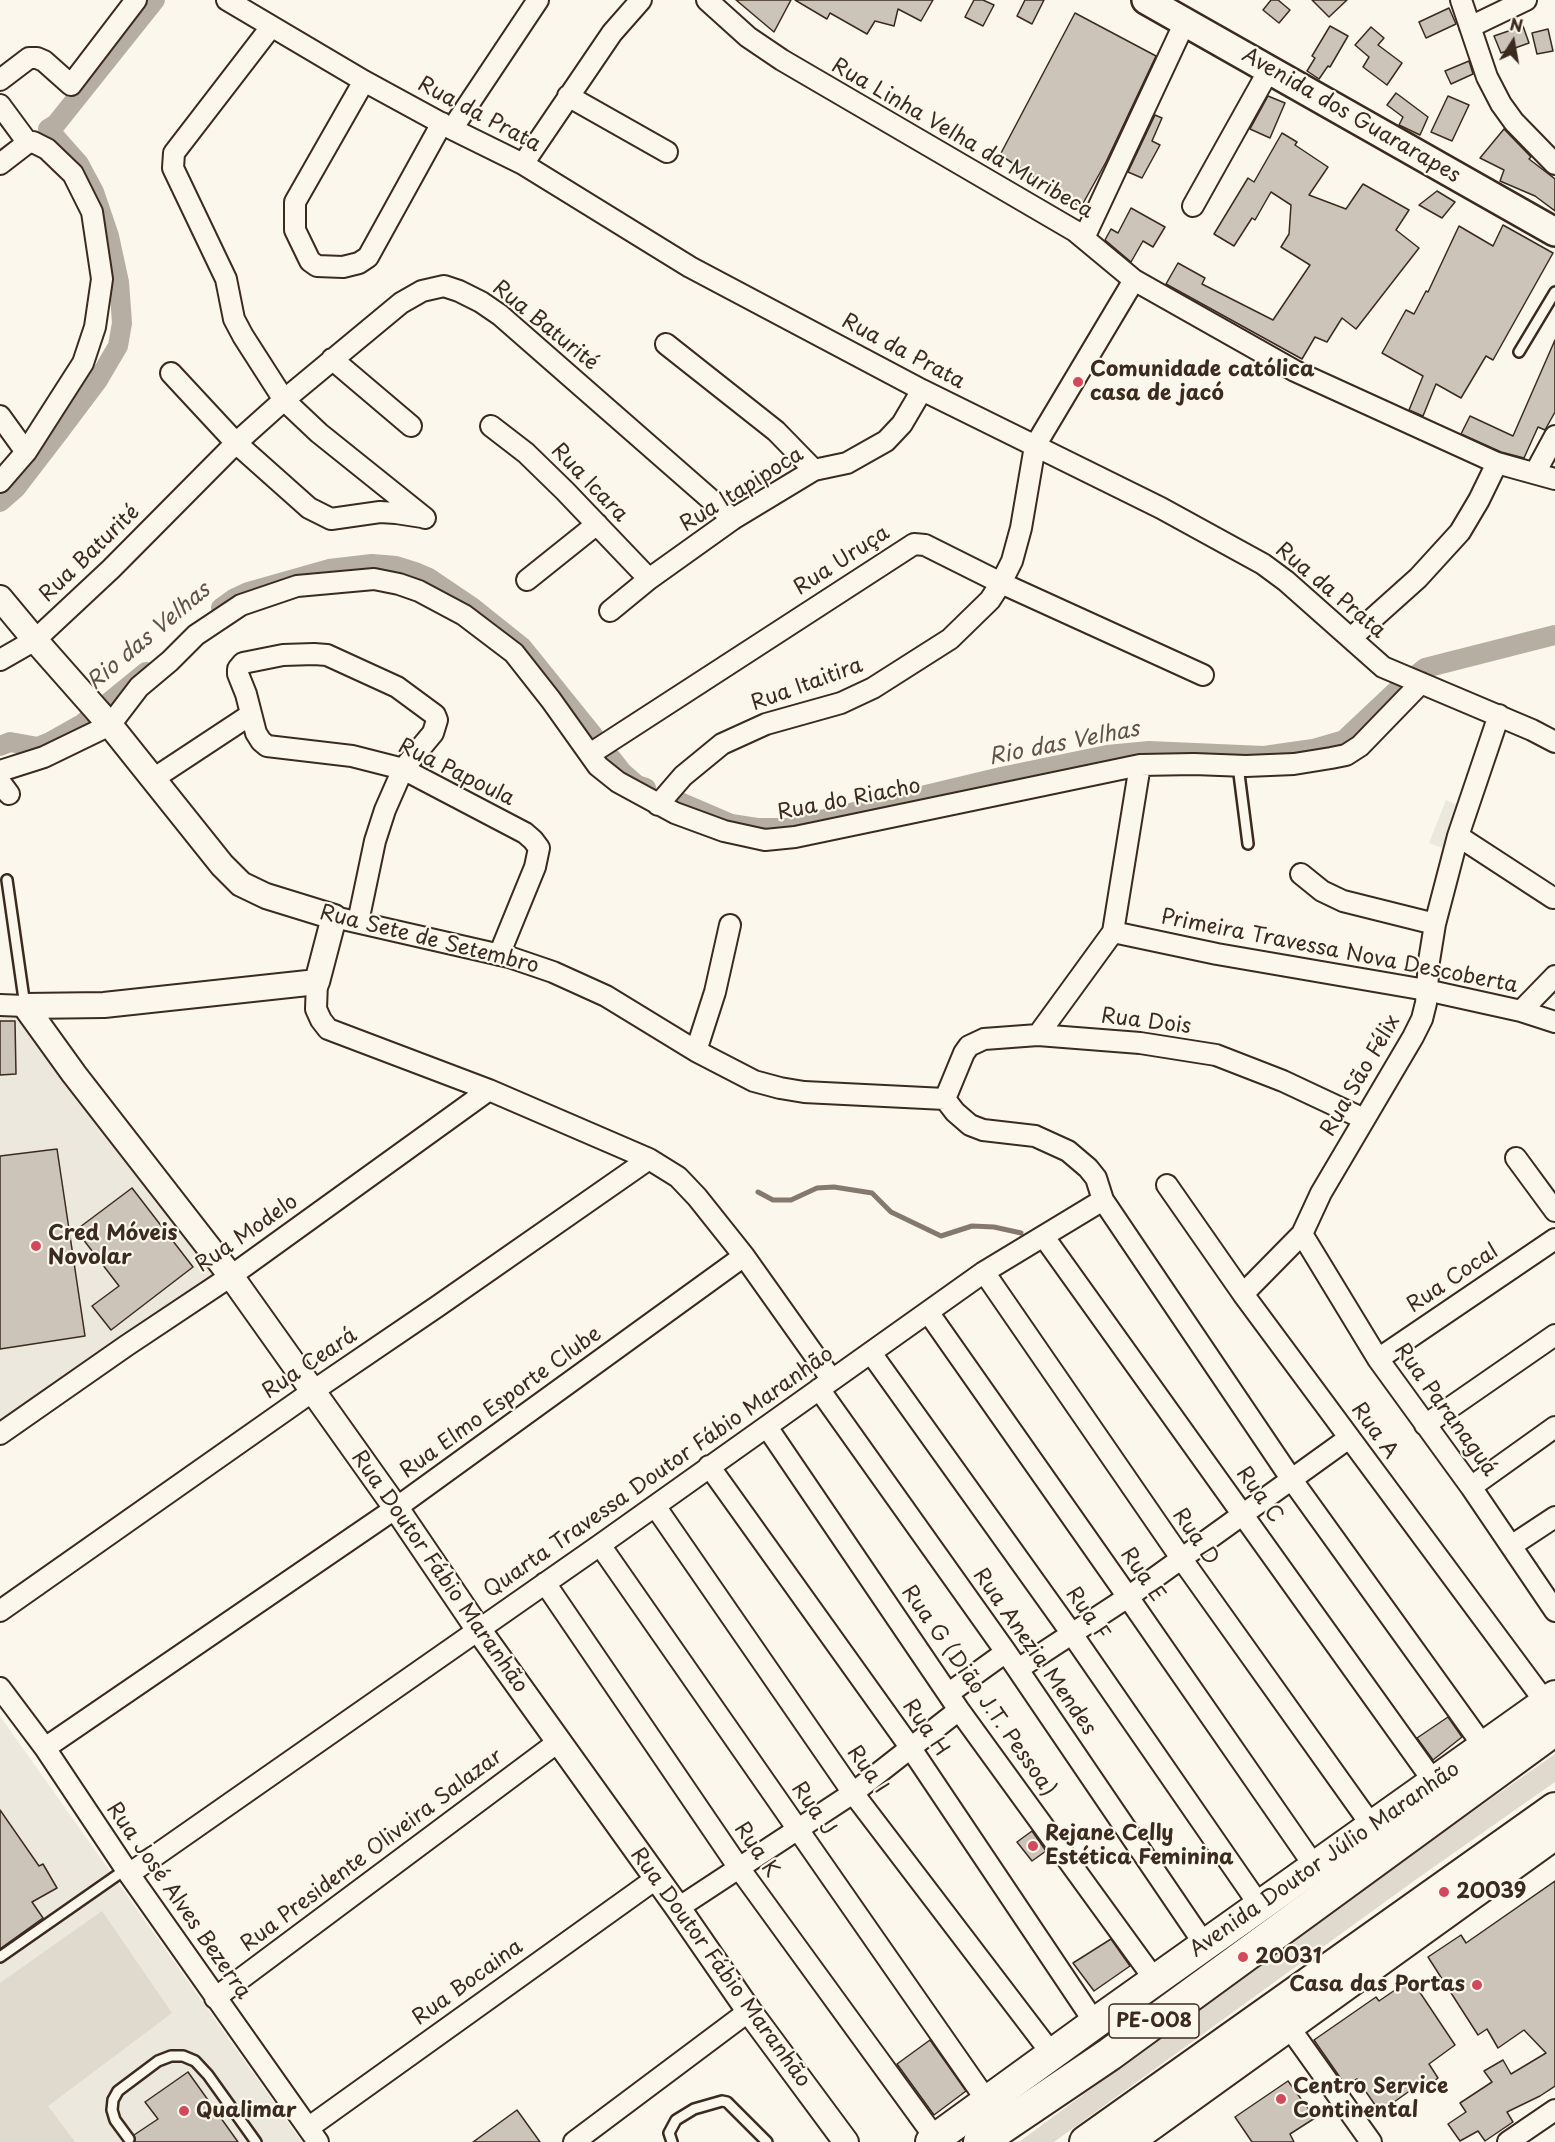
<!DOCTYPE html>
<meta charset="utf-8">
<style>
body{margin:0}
#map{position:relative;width:1555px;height:2142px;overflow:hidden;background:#fbf7ec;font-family:"Playpen Sans",sans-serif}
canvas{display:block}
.north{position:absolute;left:1483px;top:12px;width:60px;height:60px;-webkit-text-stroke:4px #fbf7ec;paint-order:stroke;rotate:11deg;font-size:16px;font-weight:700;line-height:24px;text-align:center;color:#3b2a1e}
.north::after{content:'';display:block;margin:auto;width:21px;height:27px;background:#3b2a1e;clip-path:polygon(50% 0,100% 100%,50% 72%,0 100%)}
</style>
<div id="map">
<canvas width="1555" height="2142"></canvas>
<div class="north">N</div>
</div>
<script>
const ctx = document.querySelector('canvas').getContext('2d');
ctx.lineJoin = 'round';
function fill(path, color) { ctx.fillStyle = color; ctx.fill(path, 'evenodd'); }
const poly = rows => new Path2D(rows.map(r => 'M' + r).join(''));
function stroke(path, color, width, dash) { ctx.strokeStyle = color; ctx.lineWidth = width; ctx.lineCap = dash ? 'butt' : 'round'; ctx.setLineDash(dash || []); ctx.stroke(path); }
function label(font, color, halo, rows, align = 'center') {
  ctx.font = font + ' "Playpen Sans",sans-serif'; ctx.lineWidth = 4.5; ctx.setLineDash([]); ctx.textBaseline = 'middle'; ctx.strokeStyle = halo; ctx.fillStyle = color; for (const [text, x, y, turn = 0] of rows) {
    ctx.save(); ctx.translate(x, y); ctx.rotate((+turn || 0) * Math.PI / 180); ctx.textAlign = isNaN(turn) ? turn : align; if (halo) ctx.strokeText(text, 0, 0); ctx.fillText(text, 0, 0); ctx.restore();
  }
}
fill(poly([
 [1446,800,1469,810,1451,851,1429,843],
 [0,1010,26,1012,226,1275,0,1423],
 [0,1716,302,2142,0,2142]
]), '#ede8dd');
fill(poly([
 [1555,1754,1555,1782,1418,1878,1054,2142,1019,2142,1358,1892],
 [102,1911,172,2013,48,2106,75,2142,0,2142,0,1983]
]), '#dfd9ce');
stroke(poly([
 [758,1192,773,1200,791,1200,817,1188,834,1187,872,1193,891,1212,941,1236,972,1226,994,1227,1021,1233]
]), '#85796d', 5);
stroke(poly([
 [0,502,16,488,59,432,98,380,118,346,122,323,119,282,109,236,94,192,79,164,48,129,56,124,155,0],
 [221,608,235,598,248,592,329,569,372,564,396,566,415,572,429,578,472,607,522,647,593,735],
 [0,746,10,742,38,747,50,742,82,724,146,672],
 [611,758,622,772,637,785,646,788],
 [668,797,731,824,757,828,788,828,1001,777,1107,755,1149,751,1264,756,1313,749,1344,740,1396,691,1425,668,1555,635]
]), '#b6aea2', 20);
const building = poly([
 [736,0,791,0,774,32,736,0],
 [795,0,933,0,921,21,898,9,894,26,875,21,867,34,830,13,827,19,795,0],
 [974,0,983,0,994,5,983,26,965,17,974,0],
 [1025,0,1044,0,1032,24,1017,16,1025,0],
 [1271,0,1278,0,1290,10,1279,23,1263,10,1271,0],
 [1312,0,1347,0,1329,17,1312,0],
 [1449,8,1456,24,1426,38,1419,22,1449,8],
 [1075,13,1156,56,1106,162,1081,207,1000,155,1075,13],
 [1330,26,1348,36,1330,67,1328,66,1319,79,1307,71,1315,58,1312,56,1330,26],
 [1523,26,1529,43,1501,53,1494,36,1523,26],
 [1371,27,1384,38,1378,45,1402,63,1387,85,1363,67,1369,57,1355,45,1371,27],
 [1548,29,1553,51,1537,54,1532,33,1548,29],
 [1469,61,1473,74,1451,84,1445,71,1469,61],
 [1396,93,1428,117,1420,135,1399,125,1403,117,1387,105,1396,93],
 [1268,96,1285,103,1270,138,1250,129,1268,96],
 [1448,96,1469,105,1452,141,1431,132,1448,96],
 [1155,115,1162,118,1152,141,1160,145,1142,178,1128,172,1155,115],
 [1504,129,1531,157,1529,159,1555,179,1555,211,1535,196,1500,181,1504,170,1480,158,1504,129],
 [1282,133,1297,142,1295,145,1328,167,1309,195,1346,209,1363,184,1409,210,1396,230,1419,248,1356,329,1342,318,1327,342,1315,337,1302,359,1166,284,1178,263,1205,278,1202,284,1273,320,1310,265,1281,247,1289,234,1291,205,1271,192,1255,220,1252,218,1234,246,1214,234,1248,178,1254,182,1282,133],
 [1437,191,1455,202,1442,218,1419,205,1437,191],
 [1131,208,1165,227,1153,247,1143,241,1131,262,1105,240,1111,229,1118,233,1131,208],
 [1503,225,1553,253,1493,360,1486,356,1461,398,1436,384,1423,416,1409,410,1423,376,1382,353,1406,310,1414,314,1426,291,1428,292,1459,226,1493,246,1503,225],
 [1555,340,1555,412,1545,430,1538,427,1524,458,1501,452,1461,434,1470,416,1513,436,1555,340],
 [0,1021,15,1021,16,1074,0,1075,0,1021],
 [57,1149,85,1336,0,1349,0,1156,57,1149],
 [132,1188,193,1267,111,1330,92,1306,119,1286,76,1230,132,1188],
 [1448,1717,1462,1737,1433,1760,1417,1738,1448,1717],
 [0,1810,39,1866,43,1864,57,1888,32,1902,43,1918,0,1949,0,1810],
 [1032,1831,1046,1851,1032,1861,1017,1842,1032,1831],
 [1555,1881,1555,2086,1540,2096,1507,2112,1513,2122,1485,2141,1478,2131,1460,2141,1448,2124,1466,2112,1460,2103,1492,2082,1484,2071,1503,2060,1511,2074,1546,2053,1524,2030,1498,2048,1487,2029,1478,2035,1428,1957,1461,1935,1466,1943,1555,1881],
 [1111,1939,1130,1966,1094,1991,1073,1963,1111,1939],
 [1411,1979,1455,2045,1429,2064,1438,2078,1422,2090,1418,2085,1380,2112,1357,2079,1346,2086,1314,2040,1376,1997,1379,2001,1411,1979],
 [930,2040,966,2091,934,2115,897,2064,930,2040],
 [188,2072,238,2142,135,2142,134,2135,158,2119,145,2102,188,2072],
 [1288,2081,1315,2118,1290,2134,1294,2142,1252,2142,1235,2117,1288,2081],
 [517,2110,540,2142,473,2142,517,2110]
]);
fill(building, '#ccc4b9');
stroke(building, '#3b2a1e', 1.5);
const service = poly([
 [1519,352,1555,292],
 [1238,766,1248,844],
 [7,880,25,1006],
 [0,1957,126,1869],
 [129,2139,115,2120,112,2110,113,2100,118,2091,158,2061,171,2056,183,2056,195,2061,208,2075,256,2142],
 [672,2142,669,2133,676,2120,694,2109,722,2101,727,2102,767,2142]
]);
const minor = poly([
 [227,0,364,81,452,129,523,164,690,267,922,390,1161,508,1263,564,1286,581,1383,667,1532,730,1555,742],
 [707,0,748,37,782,60,1075,231,1134,280,1295,371,1497,463,1555,479],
 [1461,0,1487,77,1501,104,1514,122,1555,164],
 [271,27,174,153,173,168,226,279,234,319,243,336,284,400,319,433,425,518],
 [1470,27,1526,0],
 [0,80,29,58,37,58,44,61,71,85,136,0],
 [364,81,295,202,295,230,310,261,317,266,343,267,359,263,368,257,442,123],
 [568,96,667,152],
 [0,105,28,143],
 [452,129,538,0],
 [0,164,26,144,33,142,47,149,73,174,92,212,102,279,95,327,83,363,26,452,0,482],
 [523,164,612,33,641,0],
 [1193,206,1269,70],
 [1084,238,1185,22],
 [666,344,776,431,814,470],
 [332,359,411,426],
 [171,373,236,443,309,508,331,519,380,512,396,513,422,517],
 [0,416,26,452],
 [491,426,526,453,565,491,649,579],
 [1535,473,1555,436],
 [527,580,597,524],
 [610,611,649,579,733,519,814,470,847,463,886,441,902,424,922,390],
 [1351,638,1418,578,1460,532,1479,500,1497,463],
 [0,660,35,640,111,569,236,443,284,400,401,303,422,291,444,286,459,291,481,302,500,315,733,519],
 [590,754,914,544,925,545,1001,583,1203,675],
 [0,771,44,757,110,725,139,687,170,661,196,635,241,605,297,586,374,579,399,584,419,591,464,615,514,653,551,700,598,766,618,782,675,813,724,831,765,840,795,837,1140,765,1194,764,1246,766,1294,764,1331,758,1346,755,1360,746,1421,683],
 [153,779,250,715],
 [0,782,9,794],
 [658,805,683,776,722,744,766,724,841,703,873,688,950,639,990,600,1001,583,1012,561,1021,528,1035,446,1134,280],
 [1458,836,1553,898],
 [1301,874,1322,891,1343,901,1435,924],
 [334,917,509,957,553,972,606,996,696,1051,754,1081,780,1088,804,1092,945,1099,955,1112,970,1125,983,1130,1035,1136,1068,1151,1088,1168,1096,1178,1103,1200,1292,1480,1484,1747],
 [358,922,375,841,385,810,403,769,433,733,437,720,435,715,397,687,327,655,314,654,283,655,243,663,238,669,238,674,246,694,256,733,261,741,267,746,352,756,403,769,525,833,533,840,539,848,535,867,499,955],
 [1113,932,1217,954,1426,990,1521,1011,1555,1022],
 [317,982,316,1009,321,1020,328,1029,489,1090,649,1159,678,1177,697,1197,744,1256,832,1380],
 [0,1005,25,1006],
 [1521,1011,1555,976],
 [1038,1035,1113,932,1140,765],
 [696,1051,715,992,730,925],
 [945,1099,964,1053,969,1046,984,1039,1038,1035,1140,1043,1216,1055,1283,1081,1364,1119],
 [1516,1158,1555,1211],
 [1167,1185,1243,1294,1546,1703],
 [1302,1234,1378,1359,1471,1487,1555,1611],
 [1044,1237,1434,1782],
 [984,1272,1181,1558,1372,1826],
 [1243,1294,1302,1234,1321,1193,1413,1037,1422,1019,1426,1003,1429,961,1435,924,1458,836,1499,715],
 [928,1312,1128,1597,1315,1867],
 [871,1353,1072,1634,1260,1906],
 [1378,1359,1555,1239],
 [819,1389,1006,1652,1205,1945],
 [1425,1425,1555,1335],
 [767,1427,959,1710,1155,1980],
 [0,1434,126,1346,231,1276,489,1090],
 [709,1466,910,1747,1095,2023],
 [1471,1487,1555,1427],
 [655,1506,853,1793,1052,2054],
 [600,1545,987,2101],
 [1511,1546,1555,1517],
 [545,1583,739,1868,936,2139],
 [0,1611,313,1391,438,1306,649,1159],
 [1018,1669,1128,1597,1349,1438],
 [0,1688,45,1748,129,1874,318,2142],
 [949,1693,1006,1652],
 [45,1748,396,1508,744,1256],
 [129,1874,600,1545,984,1272,1103,1200],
 [678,1908,853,1793,959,1710],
 [215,1998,558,1742],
 [1289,2027,1371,2142],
 [308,2128,657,1878],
 [574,2142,749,2011],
 [1508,2142,1555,2110]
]);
const tertiary = poly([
 [0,598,35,640,110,725,222,865,241,884,266,896,334,917,317,982,104,1005,25,1006],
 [25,1006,74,1074,231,1276,396,1508,478,1629,678,1908,749,2011,846,2142]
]);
const secondary = poly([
 [1146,0,1555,232]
]);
const primary = poly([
 [931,2142,1095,2023,1555,1696],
 [1127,2142,1555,1834]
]);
const trunk = poly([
 [980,2142,1110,2054,1555,1729],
 [1086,2142,1555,1809]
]);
stroke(service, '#3b2a1e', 14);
stroke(minor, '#3b2a1e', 24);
stroke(tertiary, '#3b2a1e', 28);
stroke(secondary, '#3b2a1e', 32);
stroke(primary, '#3b2a1e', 34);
stroke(trunk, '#3b2a1e', 36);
stroke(service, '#fbf7ec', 9);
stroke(minor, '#fbf7ec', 20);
stroke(tertiary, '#fbf7ec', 24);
stroke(secondary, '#fbf7ec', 27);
stroke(primary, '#fbf7ec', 30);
stroke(trunk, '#fbf7ec', 32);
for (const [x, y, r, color] of [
 [1078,382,6,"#d1495b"],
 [36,1246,6,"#d1495b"],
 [1033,1846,6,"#d1495b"],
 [1444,1892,6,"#d1495b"],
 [1243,1957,6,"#d1495b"],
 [1477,1985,6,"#d1495b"],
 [1281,2099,6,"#d1495b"],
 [184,2111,6,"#d1495b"]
]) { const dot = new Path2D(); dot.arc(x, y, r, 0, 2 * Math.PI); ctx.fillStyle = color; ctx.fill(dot); stroke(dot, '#fbf7ec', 2); }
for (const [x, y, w] of [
 [1154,2021,90]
]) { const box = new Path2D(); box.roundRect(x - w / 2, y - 17, w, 34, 4.5); ctx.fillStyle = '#fbf7ec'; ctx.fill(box); stroke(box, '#3b2a1e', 1.5); }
label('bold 20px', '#3b2a1e', null, [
 ["PE-008",1154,2021]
]);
label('21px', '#3b2a1e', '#fbf7ec', [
 ["Rua da Prata",479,115,28],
 ["Avenida dos Guararapes",1351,116,30],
 ["Rua Linha Velha da Muribeca",962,139,30],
 ["Rua Baturité",545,326,39],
 ["Rua da Prata",903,352,28],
 ["Rua Icara",589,483,46],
 ["Rua Itapipoca",742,490,-32],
 ["Rua Baturité",90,554,-44],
 ["Rua Uruça",842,561,-33],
 ["Rua da Prata",1330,591,40],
 ["Rua Itaitira",807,685,-20],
 ["Rua Papoula",456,773,26],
 ["Rua do Riacho",849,800,-11],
 ["Rua Sete de Setembro",429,940,14],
 ["Primeira Travessa Nova Descoberta",1339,952,11],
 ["Rua Dois",1146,1022,7],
 ["Rua São Félix",1361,1076,-60],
 ["Rua Modelo",247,1234,-35],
 ["Rua Cocal",1453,1279,-34],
 ["Rua Ceará",310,1364,-34],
 ["Rua Elmo Esporte Clube",501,1403,-36],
 ["Rua Paranaguá",1445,1410,54],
 ["Rua A",1374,1431,54],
 ["Quarta Travessa Doutor Fábio Maranhão",659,1473,-35],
 ["Rua C",1259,1495,54],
 ["Rua D",1195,1537,55],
 ["Rua Doutor Fábio Maranhão",439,1572,55],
 ["Rua E",1142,1575,55],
 ["Rua F",1087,1614,55],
 ["Rua Anezia Mendes",1034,1652,55],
 ["Rua G (Dião J.T. Pessoa)",978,1691,55],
 ["Rua H",925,1728,55],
 ["Rua I",867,1770,54],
 ["Rua J",813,1809,55],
 ["Rua K",756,1850,55],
 ["Rua Presidente Oliveira Salazar",372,1851,-37],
 ["Avenida Doutor Júlio Maranhão",1325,1860,-35],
 ["Rua José Alves Bezerra",178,1901,55],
 ["Rua Doutor Fábio Maranhão",720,1968,54],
 ["Rua Bocaina",468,1983,-36]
]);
label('bold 21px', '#3b2a1e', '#fbf7ec', [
 ["Comunidade católica",1090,370],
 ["casa de jacó",1090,394],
 ["Cred Móveis",48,1234],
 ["Novolar",48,1258],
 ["Rejane Celly",1045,1834],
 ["Estética Feminina",1045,1858],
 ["20039",1456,1892],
 ["20031",1255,1957],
 ["Casa das Portas",1465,1985,"right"],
 ["Centro Service",1293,2087],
 ["Continental",1293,2111],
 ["Qualimar",196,2111]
], 'left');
label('italic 22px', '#605246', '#fbf7ec', [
 ["Rio das Velhas",149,637,-40],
 ["Rio das Velhas",1064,744,-11]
]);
</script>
